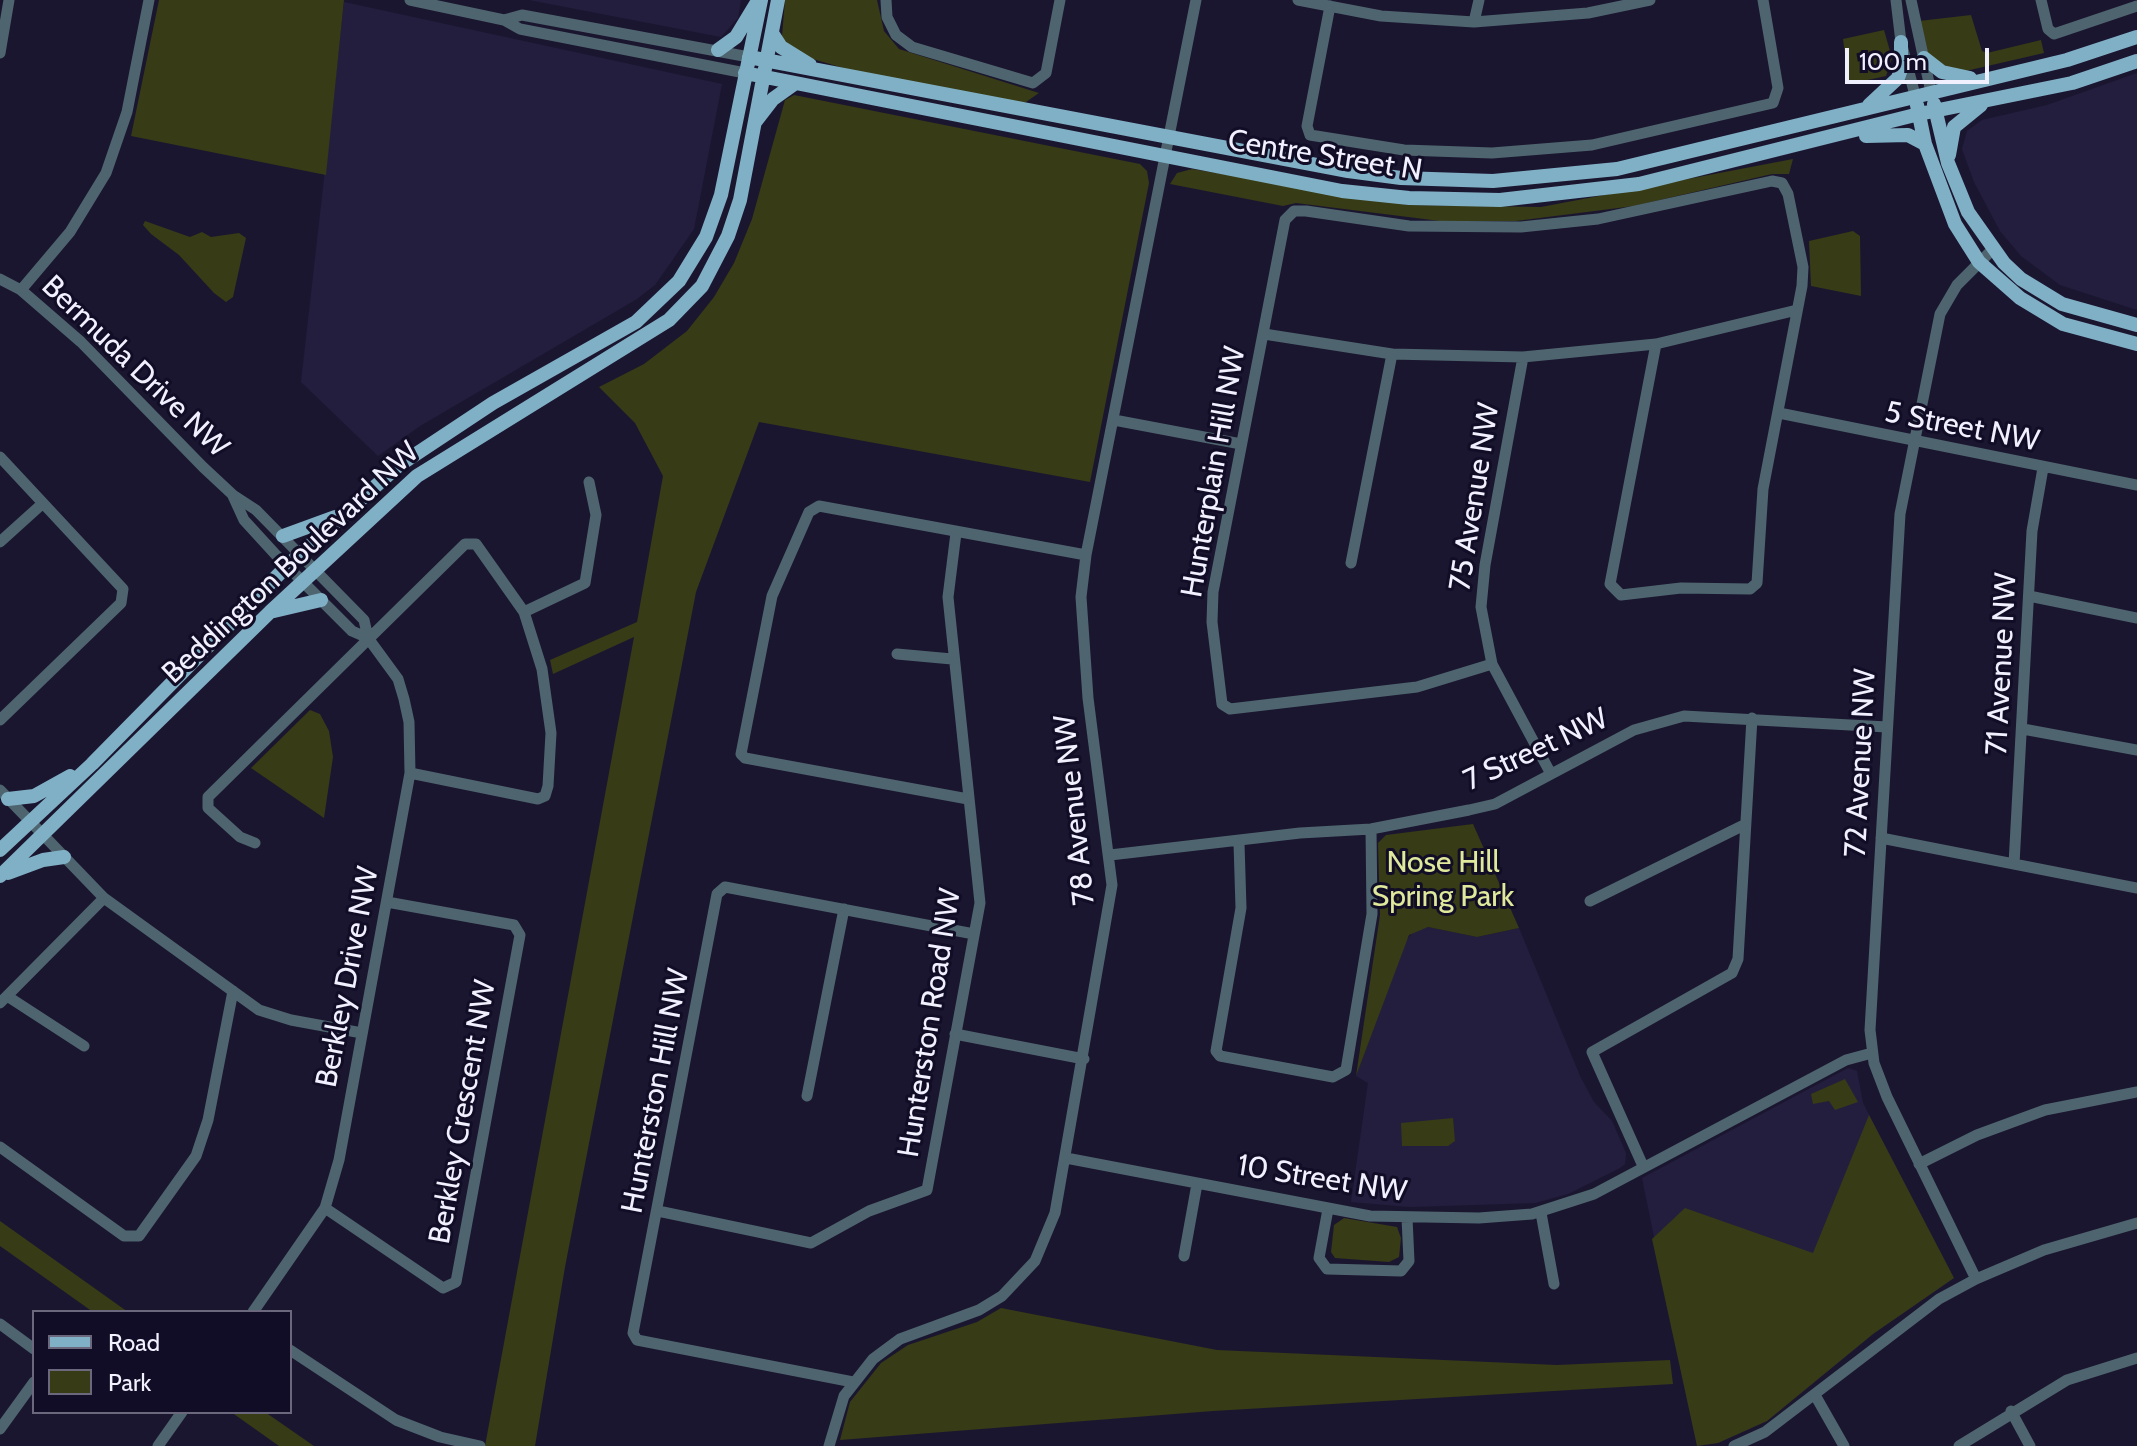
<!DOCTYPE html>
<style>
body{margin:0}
#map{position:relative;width:2137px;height:1446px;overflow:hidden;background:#1b1630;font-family:Cabin,sans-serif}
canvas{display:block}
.legend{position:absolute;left:32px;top:1310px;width:260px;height:104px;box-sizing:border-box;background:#120d26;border:2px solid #6b687d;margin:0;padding:10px 14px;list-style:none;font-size:24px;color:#f1f0ff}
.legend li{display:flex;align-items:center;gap:16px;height:40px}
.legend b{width:40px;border:2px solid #6b687d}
.scale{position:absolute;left:1845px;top:48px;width:144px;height:36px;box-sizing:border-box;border:4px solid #f1f0ff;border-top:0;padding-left:10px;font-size:24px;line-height:28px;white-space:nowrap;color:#f1f0ff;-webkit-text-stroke:6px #120d26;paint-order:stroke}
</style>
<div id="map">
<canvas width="2137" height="1446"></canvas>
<ul class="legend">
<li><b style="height:10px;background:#80b0c5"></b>Road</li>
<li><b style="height:22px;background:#373b16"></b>Park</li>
</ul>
<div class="scale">100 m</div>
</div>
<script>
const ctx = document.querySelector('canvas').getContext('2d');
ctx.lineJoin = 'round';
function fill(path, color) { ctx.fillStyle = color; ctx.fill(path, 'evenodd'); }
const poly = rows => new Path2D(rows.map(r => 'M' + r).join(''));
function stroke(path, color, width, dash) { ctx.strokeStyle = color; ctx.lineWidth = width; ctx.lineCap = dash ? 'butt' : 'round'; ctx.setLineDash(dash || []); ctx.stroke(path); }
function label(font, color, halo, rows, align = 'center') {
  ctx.font = font + ' Cabin,sans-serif'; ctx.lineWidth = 6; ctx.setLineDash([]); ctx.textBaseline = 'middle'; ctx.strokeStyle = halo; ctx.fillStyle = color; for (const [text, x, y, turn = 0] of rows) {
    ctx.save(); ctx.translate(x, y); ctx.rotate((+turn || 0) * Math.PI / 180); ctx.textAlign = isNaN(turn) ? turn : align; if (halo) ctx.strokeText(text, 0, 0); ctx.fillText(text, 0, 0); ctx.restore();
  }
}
fill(poly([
 [529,0,741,0,738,18,721,37],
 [344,2,722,84,694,229,655,285,637,299,420,426,378,456,301,382],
 [2137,73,2137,310,2060,285,2021,256,2000,231,1974,182,1962,149,1967,131,1982,120,2047,105],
 [1428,927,1477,937,1519,928,1580,1076,1594,1102,1612,1121,1626,1153,1625,1164,1620,1168,1568,1194,1535,1203,1410,1207,1351,1202,1368,1083,1356,1076,1405,942,1414,931],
 [1848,1068,1857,1071,1863,1103,1954,1278,1873,1334,1767,1421,1718,1443,1697,1446,1642,1178]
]), '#241e3e');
fill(poly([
 [159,0,344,0,326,175,131,136],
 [785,0,877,0,884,31,899,49,1039,93,1026,102,1015,104,857,72,806,57,786,45,782,36],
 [1971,15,1982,51,1987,53,2041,40,2044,53,1957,73,1928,55,1919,21],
 [1884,30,1892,58,1886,76,1849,84,1843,39],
 [794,95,1140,164,1147,171,1149,183,1090,482,759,422,696,592,565,1267,535,1446,485,1446,634,637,553,674,550,660,637,622,663,476,635,423,599,387,644,364,687,331,714,297,734,263,752,219,785,100],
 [1793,159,1789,174,1772,174,1634,206,1516,221,1440,221,1296,203,1283,206,1170,184,1177,173,1192,169,1410,205,1541,207],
 [145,221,190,237,202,232,211,237,239,233,246,238,233,297,226,302,214,293,179,255,151,234,143,225],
 [1853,231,1860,236,1861,296,1811,286,1809,241],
 [310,710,320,714,329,731,333,757,324,818,251,768],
 [1473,824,1519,928,1477,937,1428,927,1409,935,1356,1076,1380,915,1378,843,1386,835],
 [1845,1079,1858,1102,1835,1110,1829,1101,1813,1104,1811,1094],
 [1869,1115,1954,1278,1873,1334,1767,1421,1718,1443,1697,1446,1652,1239,1685,1208,1813,1253],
 [1453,1118,1455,1141,1448,1146,1402,1146,1401,1123],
 [1344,1218,1397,1227,1401,1238,1399,1257,1389,1262,1335,1258,1331,1252,1334,1225],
 [0,1221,128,1312,93,1312,0,1246],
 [1001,1308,1217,1350,1557,1365,1670,1360,1673,1384,1213,1411,840,1440,850,1402,881,1363,908,1345,977,1322],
 [231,1412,265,1412,314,1446,279,1446]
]), '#373b16');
stroke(poly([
 [410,0,504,20,520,29,745,73],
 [886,0,887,17,896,35,912,47,1033,83,1046,73,1060,0],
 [1298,0,1381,16,1474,22,1588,13,1650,0],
 [1896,0,1901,42,1915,95],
 [1911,0,1931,92],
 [2041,0,2048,29,2054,34,2137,6],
 [1330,6,1307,126,1310,135,1404,150,1492,153,1592,145,1773,103,1778,88,1763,0],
 [504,20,522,15,749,57],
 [1474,22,1479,0],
 [0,53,9,0],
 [0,279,21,290,81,342,203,467,233,495,256,510,364,620,368,638,398,679,404,699,409,722,410,773,339,1160,325,1208,253,1312],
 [21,290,70,232,106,173,127,112,149,0],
 [1264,334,1392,354,1523,357,1656,344,1797,310],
 [1523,357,1485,565,1481,607,1492,664,1551,774],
 [1779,413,2137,485],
 [1114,420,1241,444],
 [0,457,123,589,121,603,0,720],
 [233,496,244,520,276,555,352,631,368,638],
 [0,542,42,504],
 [1351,563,1392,354],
 [2029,596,2137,618],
 [524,612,585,583,596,515,589,482],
 [897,654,952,659],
 [1492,664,1417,687,1230,709,1222,704,1212,622,1213,592,1285,220,1294,211,1306,211,1409,226,1521,227,1598,219,1772,181,1782,183,1788,194,1803,267,1802,286,1763,489,1757,583,1750,589,1681,588,1621,595,1610,584,1656,344],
 [2023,729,2137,750],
 [0,790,104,898,259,1010,291,1020,362,1033],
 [968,799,745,758,741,754,772,596,809,512,819,506,1086,555],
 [1881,838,2137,888],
 [255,843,240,837,208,808,208,797,465,544,476,544,524,612,542,669,551,733,548,786,545,796,538,799,410,773],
 [1239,843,1241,908,1216,1051,1220,1056,1333,1077,1346,1070,1372,914,1371,829],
 [1110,855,1300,833,1371,829,1469,810,1495,804,1634,730,1684,716,1887,727],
 [2014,864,2032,531,2043,468],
 [1590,901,1744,825],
 [7,996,84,1046],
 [0,1003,104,898],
 [955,1034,1084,1059],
 [807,1096,844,909],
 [0,1147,124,1236,139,1236,196,1156,208,1120,233,991],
 [1066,1158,1370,1216,1479,1218,1532,1214,1594,1194,1846,1060,1872,1053],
 [1919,1164,1977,1135,2045,1110,2137,1092],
 [1643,1166,1592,1052,1732,973,1738,959,1752,718],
 [325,1208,443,1288,456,1282,520,935,514,925,387,902],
 [1328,1209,1319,1258,1327,1269,1401,1271,1409,1261,1407,1218],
 [658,1211,811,1243,869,1211,927,1190,980,903,948,597,956,533],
 [1541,1213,1554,1284],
 [1184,1256,1197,1184],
 [1976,1279,1887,1097,1874,1063,1870,1030,1900,514,1940,314,1957,285,1992,250],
 [0,1324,34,1349],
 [290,1350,396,1420,440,1437,480,1446],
 [853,1382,637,1340,633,1333,717,894,725,887,974,934],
 [1815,1395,1844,1446],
 [2011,1411,2030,1446],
 [0,1429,34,1382],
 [158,1446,182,1412],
 [829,1446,844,1396,873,1359,900,1339,979,1310,1002,1296,1035,1261,1055,1213,1112,885,1088,698,1081,597,1086,555,1196,0],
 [1734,1446,1765,1432,1939,1299,1976,1279,2044,1250,2137,1223],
 [1959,1446,2067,1380,2137,1358]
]), '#4e656f', 11);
stroke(poly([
 [772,33,781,47,810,65],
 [718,50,736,37,756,4],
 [749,57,1348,171,1401,178,1493,181,1617,169,2067,60,2137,37],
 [1924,58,1942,72,1970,78],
 [745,73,1342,191,1409,198,1500,200,1639,184,1919,114,2072,83,2137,61],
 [1934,104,1948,163,1968,212,2004,263,2021,279,2062,304,2137,325],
 [1869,105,1898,78,1901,69,1901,42],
 [1917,105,1925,144,1955,224,1979,262,2020,298,2063,324,2137,344],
 [756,121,773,99,794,84],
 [1866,136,1908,135,1925,144],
 [1949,155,1954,127,1981,105],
 [283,536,335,517],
 [274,611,321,600],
 [8,799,34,796,70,776],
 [0,850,92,764,287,566,398,466,493,403,636,322,679,281,706,237,721,195,761,0],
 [8,873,43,860,64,857],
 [0,876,270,612,417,476,669,320,702,286,728,236,740,200,778,0]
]), '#80b0c5', 14);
label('30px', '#f1f0ff', '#120d26', [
 ["Centre Street N",1325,156,9],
 ["Bermuda Drive NW",135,367,44],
 ["5 Street NW",1962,427,11],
 ["Hunterplain Hill NW",1214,472,-80],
 ["75 Avenue NW",1475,497,-81],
 ["Beddington Boulevard NW",291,563,-43],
 ["71 Avenue NW",2002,664,-87],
 ["7 Street NW",1536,750,-25],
 ["72 Avenue NW",1861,763,-87],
 ["78 Avenue NW",1075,810,-96],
 ["Berkley Drive NW",348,977,-79],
 ["Hunterston Road NW",930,1023,-81],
 ["Hunterston Hill NW",656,1091,-79],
 ["Berkley Crescent NW",463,1112,-80],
 ["10 Street NW",1322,1179,9]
]);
label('30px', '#dfe89b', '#120d26', [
 ["Nose Hill",1443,863],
 ["Spring Park",1443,897]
]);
</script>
